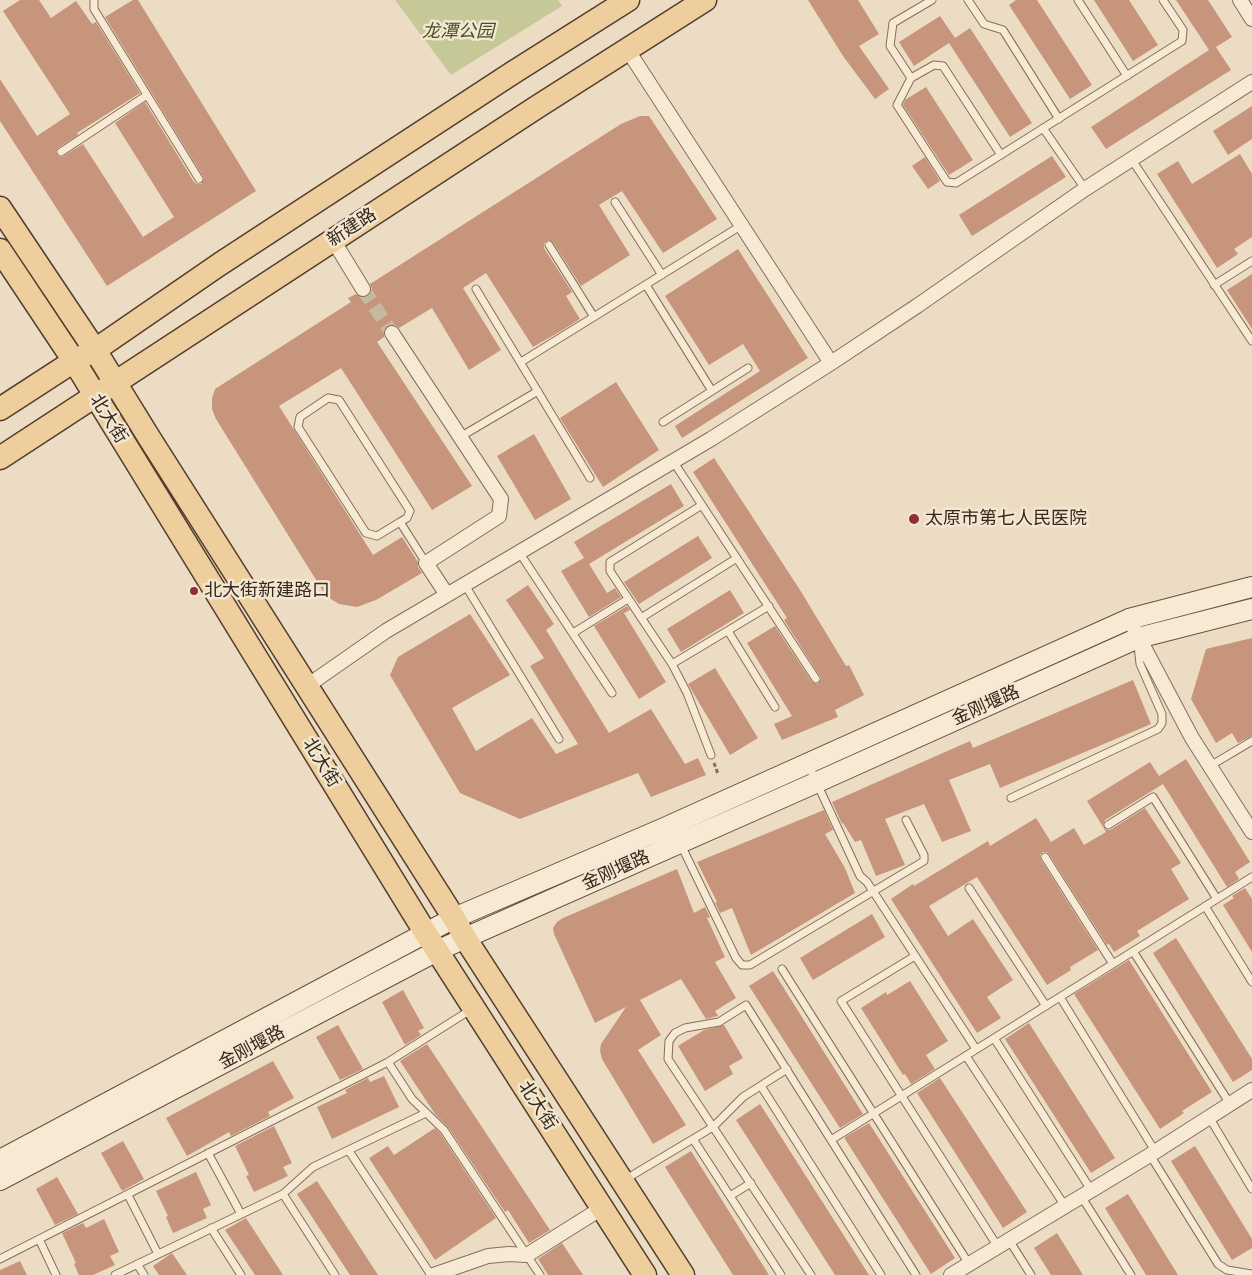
<!DOCTYPE html>
<meta charset="utf-8">
<style>
body{margin:0}
canvas{display:block;background:#ebdcc3}
</style>
<canvas width="1252" height="1275"></canvas>
<script>
const ctx = document.querySelector('canvas').getContext('2d');
ctx.lineJoin = 'round';
function fill(path, color) { ctx.fillStyle = color; ctx.fill(path, 'evenodd'); }
const poly = rows => new Path2D(rows.map(r => 'M' + r).join(''));
function stroke(path, color, width, dash) { ctx.strokeStyle = color; ctx.lineWidth = width; ctx.lineCap = dash ? 'butt' : 'round'; ctx.setLineDash(dash || []); ctx.stroke(path); }
function label(font, color, halo, rows, align = 'center') {
  ctx.font = font + ' "Times New Roman","Noto Sans SC",serif'; ctx.lineWidth = 5; ctx.setLineDash([]); ctx.textBaseline = 'middle'; ctx.strokeStyle = halo; ctx.fillStyle = color; for (const [text, x, y, turn = 0] of rows) {
    ctx.save(); ctx.translate(x, y); ctx.rotate((+turn || 0) * Math.PI / 180); ctx.textAlign = isNaN(turn) ? turn : align; if (halo) ctx.strokeText(text, 0, 0); ctx.fillText(text, 0, 0); ctx.restore();
  }
}
fill(poly([
 [395,0,558,0,562,6,451,75]
]), '#c6c997');
fill(poly([
 [20,0,39,0,51,18,76,1,92,24,96,22,140,93,77,133,78,135,58,148,56,152,58,156,62,157,83,144,143,237,174,217,115,123,145,102,194,182,197,184,201,184,204,178,105,17,133,0,138,0,256,191,107,286,0,121,0,79,37,136,70,114,3,11],
 [808,0,858,0,879,34,859,46,889,89,875,99,843,56],
 [1016,0,1037,0,1092,85,1070,99,1009,5],
 [1094,0,1129,0,1158,45,1133,61],
 [1176,0,1208,0,1232,37,1216,47,1231,70,1106,149,1091,127,1209,50],
 [940,16,955,38,970,28,1032,123,1010,137,949,43,914,66,899,42],
 [926,87,973,160,949,175,903,105,905,100],
 [1252,106,1252,139,1228,155,1213,131],
 [640,116,649,116,717,219,663,253,622,191,599,205,630,255,581,286,553,242,548,240,544,243,544,248,572,292,566,296,580,319,561,331,533,347,486,273,463,288,501,350,469,370,432,308,399,328,395,325,388,325,384,330,384,337,377,342,472,486,432,510,341,368,279,406,373,555,402,537,418,562,418,567,422,573,376,600,357,607,339,604,326,596,216,419,212,409,212,398,215,389,351,302,348,298,356,294,363,298,368,296,372,289,370,284,621,124],
 [1240,154,1252,174,1252,237,1234,249,1238,254,1217,268,1157,174,1178,161,1192,184],
 [1052,156,1066,177,972,236,959,215],
 [925,157,940,181,928,189,912,166],
 [738,249,808,358,682,438,675,426,760,371,743,344,709,365,665,296],
 [1252,274,1252,329,1227,290],
 [616,382,659,450,603,487,560,418],
 [534,434,571,499,535,520,497,456],
 [714,458,800,590,846,666,849,665,864,695,835,710,838,717,782,740,774,724,792,716,747,643,775,626,812,682,818,684,821,678,784,620,787,618,693,472],
 [671,484,684,506,589,564,607,593,615,588,621,597,589,617,561,571,584,558,574,542],
 [698,536,712,558,639,604,624,582],
 [528,585,554,624,546,630,609,733,651,709,685,764,698,758,706,775,651,797,638,773,520,819,460,793,390,675,398,657,470,614,510,675,452,708,476,751,532,718,556,754,578,744,530,666,544,658,506,600],
 [730,590,744,613,681,652,667,629],
 [627,606,630,610,624,613,666,682,639,699,594,626],
 [1252,638,1252,736,1238,743,1232,733,1216,743,1191,699,1206,649],
 [715,668,758,738,730,755,688,684],
 [1133,680,1151,724,1000,788,990,764,949,780,971,831,942,842,924,804,885,819,905,865,876,876,861,840,855,842,843,823,842,824,832,802,970,741,973,748],
 [1186,759,1250,862,1235,872,1239,879,1227,887,1163,784,1105,820,1103,826,1106,830,1110,830,1145,808,1181,863,1171,869,1189,899,1137,931,1140,936,1114,952,1109,944,1107,945,1049,854,1047,852,1043,852,1040,855,1041,860,1098,950,1070,967,1071,970,1047,985,977,877,929,906,948,936,973,919,1013,980,987,997,1001,1018,977,1033,891,899,913,884,914,886,988,841,990,846,1036,818,1051,842,1074,828,1084,845,1106,832,1087,801,1150,762,1159,776],
 [824,810,833,830,825,834,845,868,855,893,751,955,732,908,720,913,715,902,717,902,697,862],
 [677,869,694,913,705,907,710,917,707,918,725,957,715,962,736,998,715,1011,718,1016,706,1019,681,979,640,1000,661,1035,638,1050,686,1125,653,1144,602,1059,600,1051,601,1044,626,1007,595,1023,554,934,553,928,557,922,563,918],
 [1245,888,1252,899,1252,952,1223,905,1234,898,1232,896],
 [872,914,885,937,813,980,800,958],
 [1176,938,1252,1059,1252,1070,1233,1082,1153,953],
 [1129,960,1212,1092,1182,1111,1184,1113,1160,1129,1074,994],
 [773,971,863,1114,840,1128,749,986],
 [910,981,948,1041,926,1055,935,1069,911,1084,905,1074,903,1075,861,1008,886,992,887,995],
 [403,990,424,1028,418,1031,421,1035,405,1045,382,1002],
 [1029,1023,1115,1158,1091,1173,1005,1039],
 [338,1025,363,1069,340,1080,316,1037],
 [724,1025,743,1058,729,1066,733,1074,705,1091,678,1046,704,1030],
 [427,1044,550,1230,529,1243,508,1210,505,1212,448,1127,435,1114,400,1061],
 [273,1061,294,1098,268,1112,270,1116,231,1136,229,1132,187,1156,166,1118],
 [384,1076,399,1107,332,1139,317,1107,347,1093,345,1090,368,1078,370,1082],
 [940,1078,1027,1212,1003,1228,917,1093],
 [760,1104,869,1275,835,1275,736,1120],
 [869,1123,955,1258,931,1274,845,1139,845,1137],
 [274,1126,292,1163,283,1167,288,1176,254,1192,246,1176,249,1175,235,1146],
 [435,1128,440,1133,496,1218,435,1260,369,1158,388,1146,394,1155],
 [123,1141,144,1179,122,1191,101,1153],
 [1195,1146,1252,1239,1252,1248,1232,1260,1171,1161],
 [691,1151,769,1275,733,1275,665,1167],
 [196,1172,211,1205,203,1209,207,1218,173,1233,166,1217,168,1216,156,1191],
 [57,1177,78,1214,55,1225,36,1189],
 [317,1181,378,1275,350,1275,297,1194],
 [1128,1194,1178,1275,1146,1275,1105,1208],
 [246,1218,283,1275,255,1275,225,1230],
 [104,1219,119,1252,110,1256,115,1265,93,1275,79,1275,74,1264,76,1263,62,1233,83,1223,86,1228],
 [1057,1233,1083,1275,1051,1275,1034,1248],
 [562,1243,583,1275,548,1275,538,1259],
 [172,1253,187,1275,159,1275,153,1266],
 [20,1261,27,1275,0,1275,0,1270]
]), '#c7957b');
stroke(poly([
 [363,289,392,333]
]), '#c7b8a2', 14, [14, 7]);
const service = poly([
 [94,0,94,9,199,179],
 [932,0,893,23,890,46,911,78,897,105,947,182,956,183,1182,41,1183,30,1163,0],
 [968,0,984,24,1003,30,1059,119],
 [1078,0,1127,76],
 [911,78,934,65,943,66,1001,155],
 [1043,128,1085,189],
 [61,152,147,95],
 [1132,160,1252,341],
 [615,202,662,275],
 [549,245,594,317],
 [646,285,712,391],
 [1214,285,1252,261],
 [476,289,590,478],
 [521,362,742,225],
 [663,422,748,368],
 [460,437,538,391],
 [673,461,816,679],
 [400,522,407,518,410,511,339,400,328,398,300,417,298,427,366,533,377,536,400,522,426,563],
 [519,552,612,693],
 [465,585,559,739],
 [641,618,737,558],
 [728,631,775,707],
 [573,633,628,599],
 [672,664,610,571,610,562,702,505],
 [711,755,687,693,672,664,769,606],
 [808,764,860,876,867,882,976,1049],
 [1210,766,1252,741],
 [1011,798,1158,729,1162,723,1162,714,1140,664,1138,645],
 [1108,825,1153,797,1217,899],
 [680,843,736,958,742,965,750,965,924,861,924,855,906,820],
 [1045,857,1113,964],
 [969,888,1046,1006],
 [1205,906,1252,982],
 [1133,951,1230,1104],
 [915,956,841,1001,998,1247],
 [782,969,969,1264],
 [1060,997,1155,1151],
 [994,1038,1091,1190],
 [966,1056,1065,1206],
 [388,1062,412,1099,444,1130,540,1275],
 [761,1086,881,1275],
 [1209,1117,1252,1189],
 [693,1139,781,1275],
 [831,1140,1252,877],
 [349,1151,431,1275],
 [208,1153,241,1214],
 [1150,1155,1218,1264,1227,1270,1252,1274],
 [626,1179,713,1127,743,1097,787,1069],
 [283,1194,335,1275],
 [128,1195,158,1254],
 [730,1196,751,1183],
 [1081,1196,1131,1275],
 [211,1228,241,1275],
 [39,1239,56,1275],
 [1009,1240,1031,1275],
 [0,1259,388,1062,472,1009],
 [137,1264,144,1275],
 [115,1275,283,1194,313,1167,426,1113],
 [811,1275,668,1059,669,1041,675,1033,685,1028,719,1022,746,1005,916,1275]
]);
const minor = poly([
 [1240,0,1252,19],
 [627,49,831,363],
 [333,240,363,289],
 [392,333,501,499,499,516,426,563,447,595],
 [1129,619,1192,738,1252,832],
 [307,686,386,631,711,439,831,363,917,306,1085,189,1252,82],
 [433,1275,488,1256,509,1254,527,1255,602,1208],
 [951,1275,1150,1155,1252,1090]
]);
const secondary = poly([
 [0,1160,454,918,662,829,1129,619,1252,587],
 [0,1180,437,951,465,938,804,788,1138,638,1252,609]
]);
const primary = poly([
 [0,208,95,350,150,439,454,918,465,938,683,1275],
 [0,250,74,361,425,932,645,1275],
 [0,409,74,361,95,350,220,264,514,72,628,0],
 [0,458,537,107,705,0]
]);
stroke(service, '#846e5b', 9);
stroke(minor, '#846e5b', 16);
stroke(secondary, '#664f3e', 22);
stroke(primary, '#523d2f', 25);
stroke(poly([
 [714,763,718,774]
]), '#846e5b', 3, [4, 2.5]);
stroke(service, '#f7ead5', 7);
stroke(minor, '#f7ead5', 14);
stroke(secondary, '#f7ead5', 20);
stroke(primary, '#edce9c', 22);
for (const [x, y, r, color] of [
 [914,519,6,"#902e35"],
 [194,591,5,"#902e35"]
]) { const dot = new Path2D(); dot.arc(x, y, r, 0, 2 * Math.PI); ctx.fillStyle = color; ctx.fill(dot); stroke(dot, '#f3e7d2', 2); }
label('italic 18px', '#485026', '#f3e7d2', [
 ["龙潭公园",458,32]
]);
label('18px', '#35281e', '#f3e7d2', [
 ["新建路",352,228,-33],
 ["北大街",108,419,58],
 ["金刚堰路",986,706,-24],
 ["北大街",321,763,58],
 ["金刚堰路",616,871,-24],
 ["金刚堰路",252,1048,-28],
 ["北大街",537,1106,57]
]);
label('18px', '#35281e', '#f3e7d2', [
 ["太原市第七人民医院",925,519],
 ["北大街新建路口",204,591]
], 'left');
</script>
